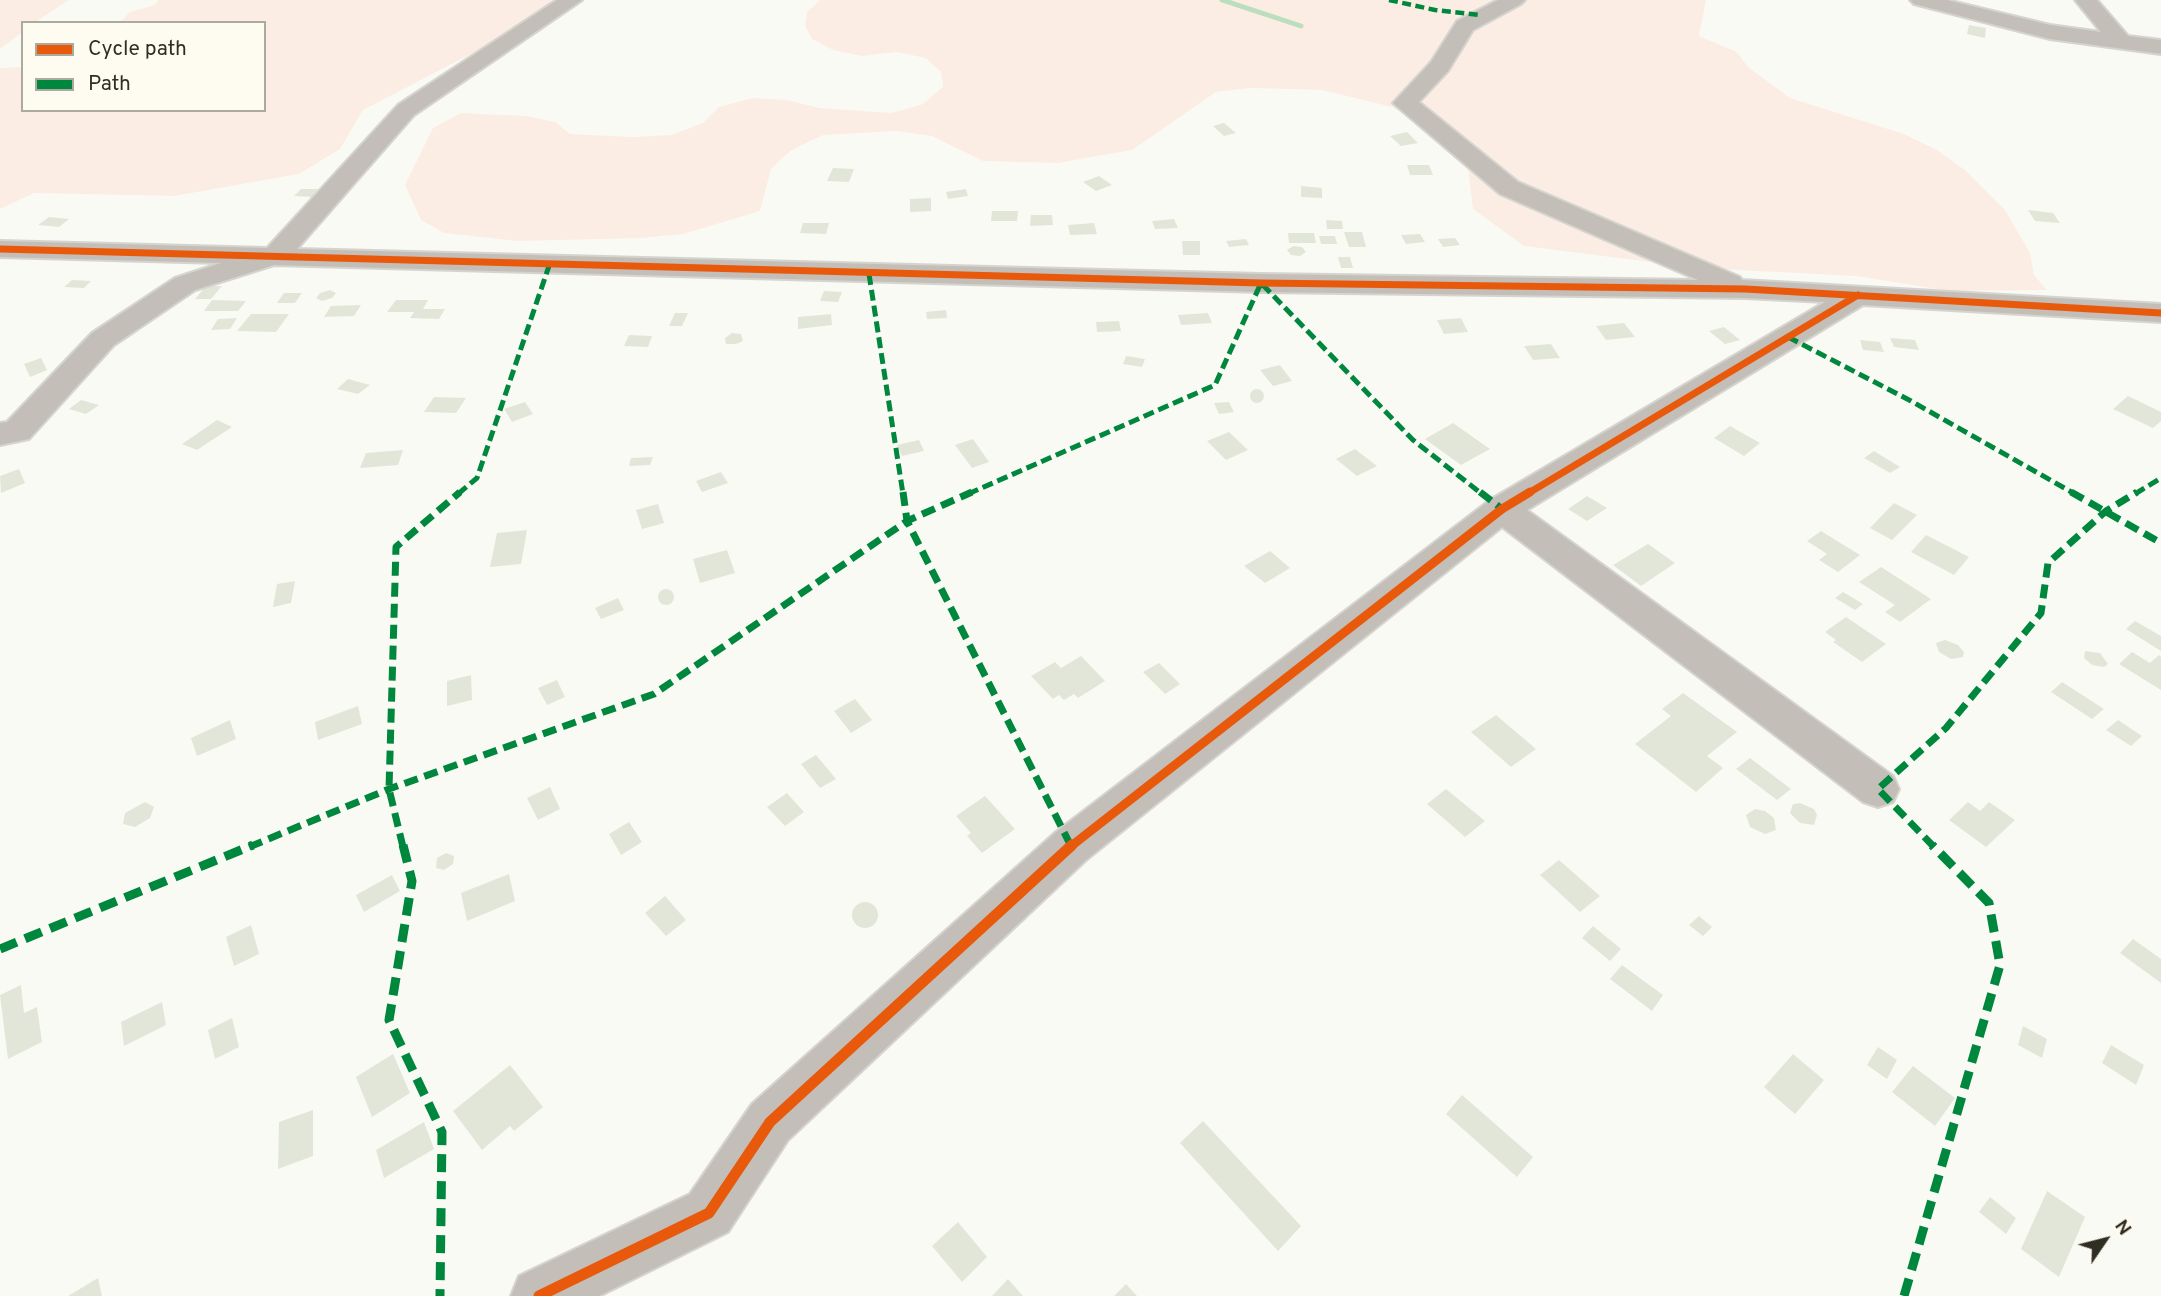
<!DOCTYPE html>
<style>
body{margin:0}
#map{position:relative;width:2161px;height:1296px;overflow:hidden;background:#fafaf4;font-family:Overpass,sans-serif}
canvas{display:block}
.legend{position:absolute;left:21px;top:21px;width:245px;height:91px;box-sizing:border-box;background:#fefcf0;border:2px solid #acaa9e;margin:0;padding:9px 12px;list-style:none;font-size:21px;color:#302e23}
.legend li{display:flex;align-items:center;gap:14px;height:35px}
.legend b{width:35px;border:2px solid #acaa9e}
.north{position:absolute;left:2070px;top:1205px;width:70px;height:70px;-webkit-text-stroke:5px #fefcf0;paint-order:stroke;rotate:55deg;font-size:19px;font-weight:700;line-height:28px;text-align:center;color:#302e23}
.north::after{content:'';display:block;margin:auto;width:24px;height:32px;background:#302e23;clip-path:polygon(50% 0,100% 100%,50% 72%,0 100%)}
</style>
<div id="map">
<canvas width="2161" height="1296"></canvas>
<ul class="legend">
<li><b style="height:9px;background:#e8590c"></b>Cycle path</li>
<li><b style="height:9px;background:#00873e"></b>Path</li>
</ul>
<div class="north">N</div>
</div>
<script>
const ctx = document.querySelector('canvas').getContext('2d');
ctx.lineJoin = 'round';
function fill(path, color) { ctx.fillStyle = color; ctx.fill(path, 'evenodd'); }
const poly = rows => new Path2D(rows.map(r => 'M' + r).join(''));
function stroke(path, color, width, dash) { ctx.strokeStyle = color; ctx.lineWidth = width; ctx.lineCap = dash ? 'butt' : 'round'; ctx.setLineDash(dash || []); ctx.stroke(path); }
fill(poly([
 [0,0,69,0,34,23,23,23,23,32,0,49],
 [158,0,559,0,529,24,363,110,340,149,299,174,174,196,34,193,0,209,0,68,23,67,23,110,264,110,264,23,119,23,130,12,155,5],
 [820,0,1706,0,1699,36,1737,52,1748,67,1790,98,1904,134,1937,150,1965,170,2005,210,2030,253,2034,275,2047,290,1950,291,1856,276,1698,268,1524,246,1473,209,1466,151,1448,134,1392,107,1322,90,1250,88,1216,92,1132,150,1058,163,983,161,932,136,897,131,823,135,790,151,771,169,760,211,683,234,642,238,517,241,444,233,421,220,405,185,433,128,461,113,526,116,555,122,570,134,633,137,671,135,703,123,719,107,753,98,787,100,819,108,892,113,923,104,943,87,941,72,926,58,896,52,862,56,833,50,812,39,805,26,807,12]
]), '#fcede4');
stroke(poly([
 [1222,0,1301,26]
]), '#bbdebe', 5);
fill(poly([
 [1969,25,1986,28,1985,38,1967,34],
 [1224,123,1236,133,1224,136,1213,126],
 [1407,132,1418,143,1401,146,1390,136],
 [1407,165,1429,165,1433,175,1410,175],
 [833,168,854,169,849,182,827,181],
 [1099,176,1112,185,1096,191,1083,182],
 [1301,186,1322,188,1322,198,1301,197],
 [301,189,318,189,312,197,294,196],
 [966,189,968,196,948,199,946,192],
 [931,198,931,211,910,212,910,199],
 [2028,210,2053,213,2060,223,2035,221],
 [992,211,1018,211,1017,221,991,221],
 [1031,215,1052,215,1053,225,1030,226],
 [49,217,69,219,59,227,38,225],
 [1174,219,1178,228,1155,229,1152,221],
 [1326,220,1342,221,1343,229,1327,229],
 [803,223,829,223,826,234,800,233],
 [1094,223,1097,234,1070,235,1068,225],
 [1344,232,1362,232,1366,247,1349,247],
 [1288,233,1314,233,1316,243,1289,243],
 [1420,234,1425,242,1406,244,1401,235],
 [1319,236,1335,236,1337,244,1321,244],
 [1455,238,1460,245,1443,247,1438,239],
 [1246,239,1249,245,1229,247,1226,241],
 [1182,241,1200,241,1200,255,1183,255],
 [1293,246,1302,247,1306,252,1300,256,1291,255,1287,250],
 [1338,257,1350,257,1353,268,1341,268],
 [72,280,91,281,84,288,64,287],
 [206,286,222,286,211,299,195,299],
 [330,290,336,293,332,298,322,301,316,298,320,293],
 [824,291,842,292,838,302,820,301],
 [284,293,302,293,295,303,277,303],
 [212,300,246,301,238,311,204,311],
 [396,300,428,300,423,309,445,309,439,319,410,318,414,312,387,312],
 [361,305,354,316,324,317,331,306],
 [946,310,947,318,927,319,926,312],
 [675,313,688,313,682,326,669,326],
 [1208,313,1212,323,1181,325,1178,315],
 [251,314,289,314,276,332,237,331],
 [831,314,832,325,798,329,798,317],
 [237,318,230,329,211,330,218,319],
 [1461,318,1468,332,1444,334,1437,320],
 [1119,321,1121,331,1097,332,1096,322],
 [1624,323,1635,337,1606,340,1596,326],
 [1724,327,1740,340,1725,344,1709,331],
 [732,333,741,334,743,341,736,344,726,344,725,338],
 [629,335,652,336,648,347,624,346],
 [1890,338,1915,340,1919,350,1894,347],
 [1860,340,1880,342,1884,352,1863,350],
 [1551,344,1560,358,1533,360,1524,346],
 [1126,356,1145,359,1142,367,1123,364],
 [41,358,47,370,30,377,24,364],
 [1280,365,1292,381,1273,386,1260,370],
 [348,379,370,385,358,394,337,389],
 '1250 396a7 7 0 1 1 14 0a7 7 0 1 1-14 0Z',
 [2128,396,2161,412,2161,421,2153,428,2113,409],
 [434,397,466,398,456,413,424,412],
 [81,400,99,405,86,414,69,409],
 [525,402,533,414,512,422,504,409],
 [1229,402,1234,412,1219,414,1214,403],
 [217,420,232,427,197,450,182,444],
 [1453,423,1490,449,1461,465,1425,439],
 [1730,426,1760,443,1744,456,1714,438],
 [1229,432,1248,450,1226,460,1207,441],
 [973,439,989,462,972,468,955,445],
 [919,440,924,451,902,456,897,445],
 [1355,449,1377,466,1357,476,1336,459],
 [403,450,398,465,360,468,366,453],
 [1874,451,1900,467,1890,473,1864,458],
 [653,457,650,465,629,466,631,458],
 [19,469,25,483,1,493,0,476],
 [721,472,728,483,702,492,696,481],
 [1587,496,1607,508,1587,521,1568,509],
 [1894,503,1917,515,1892,540,1870,528],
 [658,504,664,523,642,529,636,510],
 [527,530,521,564,490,567,497,533],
 [1821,531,1860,555,1838,572,1819,560,1827,554,1807,541],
 [1926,535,1969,557,1954,575,1911,552],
 [1648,544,1675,563,1641,586,1613,565],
 [727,550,735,573,700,583,693,559],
 [1270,551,1290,568,1265,583,1244,566],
 [1881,567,1931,599,1900,622,1885,612,1895,605,1859,582],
 [295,581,291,603,273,607,277,584],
 '658 597a8 8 0 1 1 16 0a8 8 0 1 1-16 0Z',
 [1843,592,1863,604,1855,610,1835,598],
 [618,598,624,610,601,619,595,608],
 [1846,617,1886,644,1862,662,1833,642,1836,640,1825,632],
 [2135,621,2161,636,2161,651,2126,629],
 [1945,640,1958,645,1964,652,1963,657,1951,659,1939,652,1936,643],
 [2085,651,2100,653,2108,664,2104,667,2092,665,2084,658],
 [2132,652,2150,663,2159,655,2161,657,2161,690,2119,664],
 [1081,656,1105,681,1078,698,1074,694,1064,700,1059,695,1053,699,1031,676,1055,662,1061,668],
 [1159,663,1180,684,1165,694,1143,672],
 [471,675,472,700,447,706,447,681],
 [557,680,565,697,547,705,538,688],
 [2062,682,2104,709,2092,719,2051,692],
 [1683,693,1737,732,1707,756,1723,768,1696,792,1635,744,1671,716,1662,709],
 [855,699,872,720,851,733,834,711],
 [358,706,362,724,318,740,315,722],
 [1496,715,1536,749,1511,767,1471,732],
 [230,720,236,739,197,756,191,738],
 [2118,720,2142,736,2131,746,2106,730],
 [816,755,836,779,820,788,801,764],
 [1750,758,1791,789,1777,800,1736,769],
 [550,787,560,809,538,820,527,798],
 [1446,789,1485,821,1465,837,1427,804],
 [787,793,804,812,785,826,767,807],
 [985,796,1015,829,982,853,967,836,971,833,956,816],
 [145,802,154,807,150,818,135,827,123,824,125,813],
 [1968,802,1980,811,1989,802,2015,820,1986,847,1949,820],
 [1800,803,1814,809,1817,815,1814,825,1800,823,1790,813,1793,804],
 [1755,809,1765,811,1774,818,1776,830,1765,834,1750,827,1746,815],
 [629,822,642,842,621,855,609,834],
 [446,853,454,856,453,864,444,870,436,868,437,858],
 [1559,860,1600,896,1580,912,1540,875],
 [509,874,515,901,467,921,461,893],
 [392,875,400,891,364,912,356,895],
 [665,896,686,920,666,936,645,913],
 '852 915a13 13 0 1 1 26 0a13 13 0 1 1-26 0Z',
 [1699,916,1712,927,1703,936,1689,925],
 [251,925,259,954,234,966,226,937],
 [1593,926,1621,949,1610,961,1582,938],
 [2133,939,2161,959,2161,983,2120,953],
 [1622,965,1663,995,1652,1011,1610,979],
 [21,985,24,1013,37,1007,42,1042,8,1059,0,995],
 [162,1002,166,1025,124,1046,121,1022],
 [232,1018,239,1047,215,1059,208,1030],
 [2023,1026,2047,1039,2042,1058,2018,1045],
 [2111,1045,2144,1065,2136,1085,2102,1063],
 [1878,1047,1897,1060,1887,1079,1867,1065],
 [393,1054,410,1093,372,1117,356,1077],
 [1793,1054,1824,1080,1795,1114,1764,1087],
 [510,1065,543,1107,514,1131,510,1126,482,1150,453,1111],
 [1913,1066,1955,1098,1935,1126,1892,1092],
 [1462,1095,1533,1157,1517,1177,1446,1114],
 [313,1110,313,1156,278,1169,279,1122],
 [1203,1121,1301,1226,1278,1251,1180,1143],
 [424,1122,434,1149,384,1178,376,1150],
 [2047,1191,2085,1217,2059,1277,2021,1249],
 [1990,1197,2016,1218,2006,1234,1979,1212],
 [958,1222,987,1257,962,1282,932,1246],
 [98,1278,102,1296,68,1296],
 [1008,1279,1023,1296,992,1296],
 [1126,1284,1137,1296,1114,1296]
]), '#e2e6d8');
const minor = poly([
 [557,0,582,0,414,115,297,249,1261,274,1698,280,1500,194,1393,103,1431,62,1457,21,1498,0,1525,0,1521,4,1473,30,1448,71,1419,102,1518,182,1740,277,1742,280,2161,304,2161,322,1863,305,1527,510,1893,776,1899,789,1893,802,1878,807,1863,802,1502,527,1086,860,788,1140,728,1232,599,1296,511,1296,519,1276,690,1194,752,1104,1056,832,1490,500,1825,302,1745,298,1261,292,274,265,195,290,114,345,29,439,0,445,0,423,7,422,92,333,175,278,221,263,0,257,0,241,267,248,398,105,557,0],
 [1910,0,1947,0,2050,25,2101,32,2075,0,2097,0,2128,36,2161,40,2161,54,2050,39,1914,4,1910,0]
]);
stroke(minor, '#d5d4cf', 4);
fill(minor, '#c3beb7');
stroke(poly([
 [1389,0,1435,10,1481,15]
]), '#00873e', 4.5, [9, 4.5]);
stroke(poly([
 [869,274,903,494],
 [1788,337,1911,401,2075,494],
 [458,494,477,478,550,263],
 [968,494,1215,385,1261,283,1413,440,1482,494],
 [2135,494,2161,478]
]), '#00873e', 5, [11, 5]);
stroke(poly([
 [903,492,907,521,1071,846],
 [1480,492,1502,509],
 [2071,492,2161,543],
 [249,847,389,789,654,694,907,521,972,492],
 [403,847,389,789,396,547,460,492],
 [1934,847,1878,789,1946,728,2041,613,2048,563,2106,511,2137,492]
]), '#00873e', 7, [14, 7]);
stroke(poly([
 [403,845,412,881,389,1020,442,1132,440,1296],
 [0,949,253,845],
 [1904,1296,2000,965,1989,903,1932,845]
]), '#00873e', 9, [18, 9]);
stroke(poly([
 [0,249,1261,283,1745,289,2161,313],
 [1527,494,1858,295]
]), '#e8590c', 7);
stroke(poly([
 [1070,847,1502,509,1530,492]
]), '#e8590c', 9);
stroke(poly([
 [539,1296,709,1213,770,1122,1072,845]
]), '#e8590c', 11);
</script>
